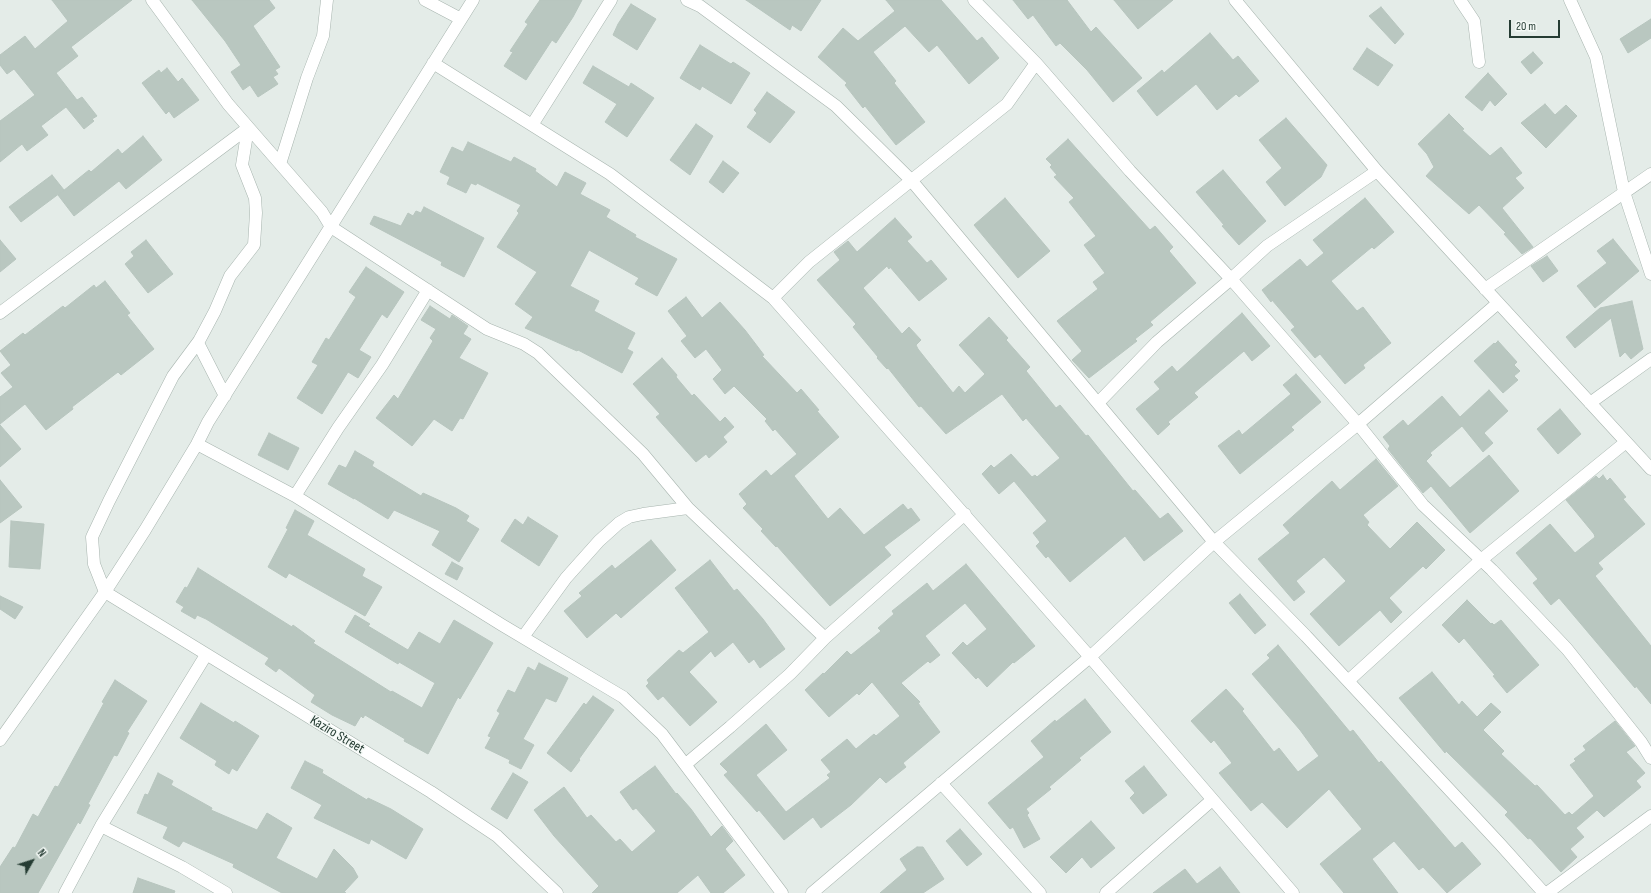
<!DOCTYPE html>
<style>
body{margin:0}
#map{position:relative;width:1651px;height:893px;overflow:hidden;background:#e4ece8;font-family:"Sofia Sans Condensed",sans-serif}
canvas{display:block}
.north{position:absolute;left:12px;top:841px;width:40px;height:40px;-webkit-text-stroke:3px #f4f9f6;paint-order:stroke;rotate:51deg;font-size:11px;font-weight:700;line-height:16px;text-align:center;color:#253c33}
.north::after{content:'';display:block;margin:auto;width:14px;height:18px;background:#253c33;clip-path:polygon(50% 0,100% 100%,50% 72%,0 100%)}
.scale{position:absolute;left:1509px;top:20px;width:51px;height:18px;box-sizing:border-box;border:2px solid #253c33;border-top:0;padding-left:5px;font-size:12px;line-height:14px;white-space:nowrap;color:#253c33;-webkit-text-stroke:3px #f4f9f6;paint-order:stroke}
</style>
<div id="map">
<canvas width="1651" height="893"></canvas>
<div class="north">N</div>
<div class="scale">20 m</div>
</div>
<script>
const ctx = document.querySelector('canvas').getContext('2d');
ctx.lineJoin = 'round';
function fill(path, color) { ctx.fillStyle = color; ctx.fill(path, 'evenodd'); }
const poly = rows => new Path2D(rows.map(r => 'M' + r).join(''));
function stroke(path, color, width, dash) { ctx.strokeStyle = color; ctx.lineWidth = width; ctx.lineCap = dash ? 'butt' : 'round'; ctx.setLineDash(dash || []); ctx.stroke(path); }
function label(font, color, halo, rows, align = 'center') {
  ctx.font = font + ' "Sofia Sans Condensed",sans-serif'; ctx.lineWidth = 3; ctx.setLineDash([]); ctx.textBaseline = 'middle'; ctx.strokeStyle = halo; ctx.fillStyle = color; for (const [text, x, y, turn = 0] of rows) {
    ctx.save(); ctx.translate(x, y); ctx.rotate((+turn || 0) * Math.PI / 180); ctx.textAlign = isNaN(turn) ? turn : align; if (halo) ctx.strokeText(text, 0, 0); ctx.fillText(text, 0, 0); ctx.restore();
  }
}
const building = poly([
 [52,0,132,0,71,47,78,56,56,73,77,100,82,97,97,116,92,119,94,121,84,129,66,107,41,126,48,135,27,151,22,144,0,162,0,121,35,95,14,69,7,74,0,65,0,55,25,36,35,49,68,21,52,0],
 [192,0,269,0,275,8,253,26,280,67,275,70,278,74,273,77,278,84,258,97,250,85,243,90,231,72,241,65,225,41,192,0],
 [540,0,582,0,573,17,556,43,552,40,526,80,504,66,513,52,510,51,528,24,525,22,540,0],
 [746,0,821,0,801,31,792,25,790,30,746,0],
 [886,0,941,0,977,41,982,37,999,58,969,84,937,45,929,52,905,26,873,52,896,81,894,83,925,122,896,145,865,106,863,108,845,85,847,83,818,57,843,28,858,41,895,11,886,0],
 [1013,0,1067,0,1091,32,1096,27,1142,78,1113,102,1087,70,1060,43,1056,46,1033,15,1028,19,1013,0],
 [1114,0,1173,0,1138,29,1114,0],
 [631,4,656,19,637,50,613,35,618,24,631,4],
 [1381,7,1404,34,1395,44,1369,16,1381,7],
 [1651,19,1651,38,1628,53,1620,39,1651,19],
 [1210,33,1233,60,1238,56,1259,81,1239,97,1236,94,1217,110,1196,84,1157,116,1137,91,1162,70,1164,73,1210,33],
 [700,45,731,64,733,62,750,73,731,104,702,86,700,90,680,78,700,45],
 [1367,48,1393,65,1378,86,1353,69,1367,48],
 [1533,52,1543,63,1531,74,1521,62,1533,52],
 [593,66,629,87,631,83,654,98,627,137,605,122,617,104,583,83,593,66],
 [167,68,178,82,182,78,199,100,174,118,169,111,166,114,142,83,159,70,161,73,167,68],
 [1488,73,1507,94,1495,106,1490,100,1482,111,1465,97,1488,73],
 [767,92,795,112,770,143,747,127,757,113,754,110,767,92],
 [1545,104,1555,115,1566,105,1577,116,1546,148,1521,123,1545,104],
 [1449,114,1464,129,1462,130,1490,156,1501,147,1522,173,1515,178,1524,188,1502,208,1533,247,1522,254,1504,234,1506,233,1479,205,1469,214,1426,176,1434,167,1427,154,1418,144,1449,114],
 [1286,118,1327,165,1321,177,1285,206,1266,182,1282,168,1259,140,1286,118],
 [696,124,713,136,690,175,670,160,696,124],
 [143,136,162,160,126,189,119,181,74,216,58,195,89,170,91,172,118,149,122,154,143,136],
 [1068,139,1150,230,1155,226,1173,247,1169,251,1196,283,1150,322,1153,325,1135,339,1137,341,1089,378,1072,360,1082,351,1057,321,1098,289,1093,282,1105,273,1084,245,1096,236,1069,202,1074,198,1054,177,1057,175,1050,167,1052,165,1046,159,1068,139],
 [468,142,511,162,514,157,536,169,535,171,557,187,565,172,586,183,580,194,610,210,606,217,636,235,635,237,677,259,657,296,635,284,639,278,589,250,570,286,599,301,594,311,635,333,627,349,633,352,622,373,578,350,577,351,525,328,533,317,515,304,537,272,497,247,519,213,517,211,521,205,477,183,476,185,471,183,466,193,447,184,450,177,440,172,452,147,463,152,468,142],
 [723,161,739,173,723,193,709,182,723,161],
 [1223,170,1266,221,1239,245,1222,226,1224,225,1196,192,1223,170],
 [52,175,64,190,21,222,9,207,52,175],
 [1005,198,1050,251,1018,278,974,225,1005,198],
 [1365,198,1394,232,1374,249,1372,247,1331,281,1357,311,1363,307,1391,343,1363,365,1365,368,1345,384,1320,354,1315,358,1291,330,1295,327,1272,300,1271,302,1262,290,1300,259,1307,267,1324,253,1313,240,1365,198],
 [424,207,484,238,464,277,441,265,442,262,370,224,374,216,401,226,408,213,413,216,416,211,421,213,424,207],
 [895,218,912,237,907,241,927,263,931,260,947,279,919,301,890,267,889,269,887,266,863,288,902,334,909,327,921,340,916,345,918,349,953,393,959,386,965,393,985,374,959,345,989,317,1008,338,1006,340,1030,367,1026,371,1056,408,1060,405,1086,436,1088,435,1133,491,1135,490,1160,519,1168,513,1183,531,1144,561,1125,536,1070,582,1048,556,1046,558,1036,546,1040,542,1033,533,1047,521,1014,481,999,494,982,474,991,465,994,468,1011,454,1032,477,1035,475,1037,477,1060,458,1026,418,1023,421,1002,394,946,434,921,406,919,407,888,368,887,369,877,358,878,357,853,327,856,324,817,280,840,260,834,252,848,241,857,252,895,218],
 [1613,239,1639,271,1595,308,1577,286,1607,263,1597,251,1613,239],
 [0,240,16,259,0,272,0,240],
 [146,240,173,274,148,293,125,264,134,256,131,252,146,240],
 [1547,256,1558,271,1543,282,1531,266,1547,256],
 [366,267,404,292,387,318,382,314,359,350,371,357,358,378,348,372,322,414,297,398,318,365,312,362,326,338,329,340,356,297,349,292,366,267],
 [105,281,130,313,127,315,154,349,121,375,118,372,72,407,73,409,46,430,25,404,0,424,0,397,13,387,1,373,11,365,0,351,23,333,25,335,63,306,65,308,94,285,96,288,105,281],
 [686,297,702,318,720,302,745,330,764,355,762,356,797,393,801,389,819,410,817,411,839,437,794,476,828,519,840,508,864,535,903,504,908,510,911,508,920,520,884,547,891,555,830,606,777,546,776,547,761,531,763,529,743,508,747,504,739,494,766,470,771,476,797,454,775,429,773,431,765,421,767,419,734,386,725,394,713,379,722,370,706,349,695,358,681,341,687,336,668,311,686,297],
 [1632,301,1643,349,1631,359,1625,352,1620,357,1611,318,1575,348,1566,337,1600,308,1632,301],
 [430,306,450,319,452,315,468,326,463,334,471,339,459,358,488,373,463,419,460,418,452,431,434,419,412,446,376,418,394,395,398,399,433,341,430,338,436,329,421,320,430,306],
 [1242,313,1270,346,1252,361,1244,351,1194,393,1198,397,1168,422,1170,424,1158,435,1136,409,1160,389,1154,382,1172,366,1177,372,1242,313],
 [1498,341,1517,362,1514,365,1520,371,1514,376,1518,380,1503,393,1474,361,1494,343,1495,344,1498,341],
 [662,358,677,375,676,377,692,396,694,394,720,422,725,417,734,427,723,437,727,442,709,458,706,454,696,462,656,417,660,414,633,384,662,358],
 [1296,374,1321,402,1291,427,1294,430,1240,474,1218,446,1239,430,1242,435,1291,394,1283,385,1296,374],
 [1489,390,1508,411,1484,433,1493,443,1483,452,1462,426,1430,453,1432,455,1426,461,1450,488,1489,455,1519,491,1470,533,1431,486,1423,493,1388,449,1390,446,1383,437,1403,420,1408,426,1442,396,1460,417,1489,390],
 [1560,409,1581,434,1558,454,1537,429,1560,409],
 [0,425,21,449,0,467,0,425],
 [269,433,299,448,288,470,258,455,269,433],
 [355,451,374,462,372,466,421,496,423,493,456,508,469,516,466,521,479,529,459,562,432,545,440,531,394,510,388,519,354,498,354,499,328,484,339,465,346,468,355,451],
 [1376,459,1398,486,1363,515,1369,522,1367,525,1390,549,1417,522,1445,550,1426,569,1423,566,1389,598,1402,612,1391,623,1380,610,1339,646,1310,614,1346,581,1324,557,1296,581,1305,592,1294,601,1258,559,1290,533,1283,525,1332,481,1340,490,1376,459],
 [1603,475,1607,481,1610,478,1626,497,1623,499,1645,524,1598,563,1603,569,1595,576,1651,646,1651,704,1636,686,1635,688,1559,598,1551,605,1533,583,1538,579,1516,553,1550,524,1575,553,1595,537,1594,534,1566,500,1596,476,1599,479,1603,475],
 [0,480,22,507,0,523,0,480],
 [295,510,314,521,307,535,365,569,362,576,382,587,365,616,289,573,286,578,268,567,288,529,286,528,295,510],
 [528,517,558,536,539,566,501,541,515,519,523,525,528,517],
 [11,521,44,524,40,569,9,567,11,521],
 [651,540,676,570,621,618,616,613,587,638,564,611,582,596,579,593,612,565,615,569,651,540],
 [710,560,734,591,737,589,763,619,785,649,760,668,754,659,749,663,733,642,715,657,711,651,689,672,717,702,690,726,663,696,658,700,646,686,649,683,647,680,679,650,683,653,709,632,675,588,710,560],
 [452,562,463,568,457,580,445,574,452,562],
 [966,564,1035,646,1014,663,1013,662,987,687,978,677,976,679,952,653,963,642,967,646,987,629,965,603,925,636,940,655,930,663,928,661,901,683,920,702,918,703,940,732,903,763,906,767,886,783,880,777,851,805,821,828,813,817,784,840,759,810,757,812,724,775,728,772,720,764,766,724,787,750,756,775,786,812,830,778,827,775,831,772,821,760,847,739,856,749,874,734,876,736,900,716,872,682,859,695,857,693,829,717,805,690,823,673,824,674,847,651,851,655,881,631,878,628,894,614,892,611,927,583,933,591,966,564],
 [198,568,292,627,293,625,315,641,313,643,391,692,392,691,422,708,435,683,399,662,398,664,345,632,355,615,370,624,368,626,408,650,419,632,440,644,454,620,493,643,460,699,458,697,428,754,404,741,405,739,365,715,363,718,361,716,355,726,332,715,311,702,315,695,279,668,276,672,265,664,269,658,206,619,197,615,195,619,181,611,184,607,176,602,185,587,187,588,198,568],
 [1240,594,1266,625,1255,634,1229,603,1240,594],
 [0,596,23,607,15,619,0,609,0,596],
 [1467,600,1491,624,1492,623,1494,625,1501,620,1539,665,1507,693,1493,676,1495,675,1464,638,1459,643,1442,625,1467,600],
 [1278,645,1350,732,1353,730,1379,763,1381,761,1455,848,1462,842,1481,864,1447,893,1423,867,1419,870,1394,841,1372,859,1398,893,1344,893,1320,864,1362,829,1329,789,1287,828,1262,802,1251,811,1219,773,1232,763,1214,740,1211,743,1191,721,1226,689,1244,709,1242,711,1274,752,1279,748,1298,772,1319,756,1300,730,1252,674,1270,658,1267,655,1278,645],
 [539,663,568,678,556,702,546,698,523,739,534,745,521,769,509,763,510,760,485,748,491,737,488,736,500,713,497,711,508,690,515,693,528,667,535,671,539,663],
 [1432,672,1459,705,1462,701,1477,717,1491,703,1501,712,1483,730,1504,751,1501,754,1535,786,1537,785,1565,815,1569,812,1572,815,1594,796,1570,765,1576,761,1574,759,1586,750,1583,746,1615,721,1635,746,1626,752,1645,773,1636,781,1641,787,1604,817,1597,810,1576,828,1584,837,1570,849,1577,857,1561,872,1530,838,1528,839,1505,815,1508,812,1446,751,1445,753,1399,698,1432,672],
 [115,680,147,701,127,732,129,733,117,756,114,755,88,804,90,805,80,824,78,822,38,893,0,893,0,867,13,847,15,848,33,814,38,817,55,786,58,787,104,703,102,702,115,680],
 [593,696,614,710,579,759,580,760,571,772,547,753,584,703,586,705,593,696],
 [1085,699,1111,732,1079,758,1081,760,1049,787,1051,789,1026,809,1029,813,1027,815,1040,839,1024,848,1013,827,1010,829,988,803,1044,757,1031,741,1055,720,1056,722,1085,699],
 [201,703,234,723,235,721,259,736,237,771,232,768,229,774,215,765,217,761,180,738,201,703],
 [305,761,323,770,322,773,367,800,368,798,391,809,423,829,406,859,371,839,369,844,314,818,322,805,291,788,305,761],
 [655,766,676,794,677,793,691,809,711,837,722,826,733,841,725,849,745,875,723,893,711,893,698,875,677,893,592,893,599,886,554,836,534,810,564,787,587,818,591,815,616,842,620,839,632,852,656,831,636,808,633,810,620,792,655,766],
 [1144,766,1167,795,1143,814,1130,798,1135,793,1125,781,1144,766],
 [158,773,173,781,171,785,212,808,211,810,257,830,267,813,292,828,276,858,317,879,334,849,353,868,358,877,344,892,346,893,282,893,233,867,234,864,183,841,179,847,163,838,168,827,137,813,145,794,148,795,158,773],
 [513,773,528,782,507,819,491,809,513,773],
 [1091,821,1115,848,1091,868,1082,857,1066,873,1050,857,1091,821],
 [960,829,982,854,967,866,946,841,960,829],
 [917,847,923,847,944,879,923,893,880,893,907,870,900,859,917,847],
 [1220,867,1240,893,1153,893,1185,869,1197,884,1220,867],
 [138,878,175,891,174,893,133,893,138,878]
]);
fill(building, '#b9c7c0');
stroke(building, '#b7c5be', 1);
const street = poly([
 [152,0,228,104,322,212,331,227,487,329,524,344,538,353,643,454,688,508,825,638],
 [425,0,461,19],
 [687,0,700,6,836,106,911,180,1214,542,1306,636,1500,844,1544,893],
 [1235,0,1377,171,1651,469],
 [1460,0,1474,21,1479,62],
 [1570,0,1596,57,1624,192,1651,274],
 [433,63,610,174,773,298,1090,657,1293,893],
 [1036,63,1130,171,1231,279,1358,424,1423,505,1492,570,1567,649,1641,742,1651,758],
 [532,125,611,0],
 [248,128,242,165,255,198,256,213,254,245,230,276,215,311,199,341,173,376,109,501,92,537,94,564,105,592,431,792,497,836,557,893],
 [280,164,307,78,323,36,327,0],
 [1485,289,1651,174],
 [773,298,809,262,1007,104,1036,63,974,0],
 [0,313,248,128],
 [198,343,225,396],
 [1098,403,1157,342,1231,279,1267,246,1377,171],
 [1590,403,1651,359],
 [197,444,295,496,502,625,623,697,662,734,782,893],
 [295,496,338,428,382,365,428,290],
 [523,637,566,578,599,541,619,523,629,517,643,514,688,508],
 [1348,681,1481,560,1626,442],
 [0,740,105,592,145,530,197,444,208,422,473,0],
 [686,764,730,727,790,674,825,638,965,514],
 [941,783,1040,893],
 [101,826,182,867,226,893],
 [65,893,101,826,206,655],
 [812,893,1090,657,1214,542,1358,424,1498,303],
 [1106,893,1212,800],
 [1547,893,1651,816]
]);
stroke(street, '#a7b4ae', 13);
stroke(street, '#fff', 12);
label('14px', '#253c33', '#f4f9f6', [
 ["Kaziro Street",337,735,31]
]);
</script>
